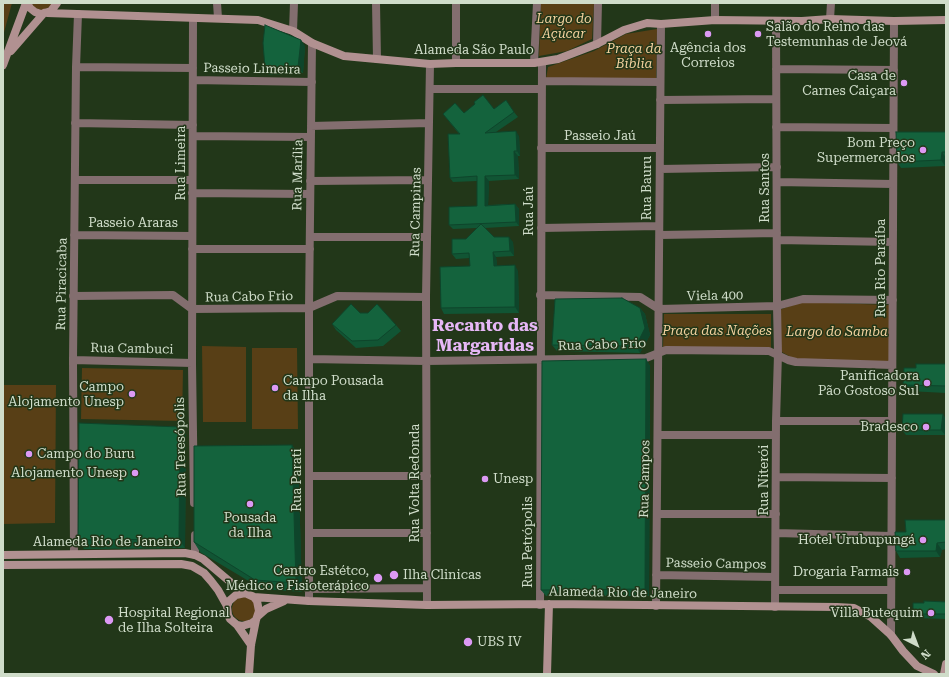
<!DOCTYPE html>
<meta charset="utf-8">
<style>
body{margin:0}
#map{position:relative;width:949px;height:677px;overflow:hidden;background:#223719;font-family:"Roboto Serif",serif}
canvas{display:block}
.frame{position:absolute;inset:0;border:4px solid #cfdcc9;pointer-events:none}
.north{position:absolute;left:897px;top:625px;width:40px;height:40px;-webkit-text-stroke:3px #223719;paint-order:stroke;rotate:138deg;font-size:11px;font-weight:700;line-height:16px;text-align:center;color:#cfdcc9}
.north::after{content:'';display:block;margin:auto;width:14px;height:18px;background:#cfdcc9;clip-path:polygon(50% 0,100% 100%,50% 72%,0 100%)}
</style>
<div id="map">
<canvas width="949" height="677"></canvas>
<div class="frame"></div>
<div class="north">N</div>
</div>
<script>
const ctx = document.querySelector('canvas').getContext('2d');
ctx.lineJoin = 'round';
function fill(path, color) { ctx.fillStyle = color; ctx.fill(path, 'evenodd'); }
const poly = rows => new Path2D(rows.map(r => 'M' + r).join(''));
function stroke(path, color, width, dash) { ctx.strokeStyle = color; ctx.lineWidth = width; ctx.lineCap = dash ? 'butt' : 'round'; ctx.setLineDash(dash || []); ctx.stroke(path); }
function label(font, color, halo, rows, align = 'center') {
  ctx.font = font + ' "Roboto Serif",serif'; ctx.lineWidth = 3; ctx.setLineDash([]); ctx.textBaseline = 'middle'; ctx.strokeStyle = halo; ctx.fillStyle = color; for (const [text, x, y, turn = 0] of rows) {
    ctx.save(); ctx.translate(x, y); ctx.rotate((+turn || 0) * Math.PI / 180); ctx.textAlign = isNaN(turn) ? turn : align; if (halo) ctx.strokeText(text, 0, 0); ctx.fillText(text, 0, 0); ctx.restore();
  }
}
fill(poly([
 [3,3,12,3,3,36],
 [31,3,53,3,50,7,42,10,35,8],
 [541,3,594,3,592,39,567,51,539,56],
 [657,29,656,79,546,79,548,67,594,51,626,34],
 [802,302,890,305,889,362,798,361,780,351,779,310],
 [664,314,771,314,771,348,663,347],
 [202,346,246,347,246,422,203,422],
 [252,348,297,348,298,429,252,429],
 [82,368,183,370,182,421,81,419],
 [3,385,56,385,55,523,3,524],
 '232 609a12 12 0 1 1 24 0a12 12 0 1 1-24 0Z'
]), '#583f16');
stroke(poly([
 [217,3,218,18],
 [376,3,377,59],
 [456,3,456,63],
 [715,3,715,20],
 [193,18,192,363,194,503],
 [830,19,831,3],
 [293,31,294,3],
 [597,44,598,3],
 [534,63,537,3],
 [76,67,193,68],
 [776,69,894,70],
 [193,80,312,82],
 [542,81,660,82],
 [430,89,541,89],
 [660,100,776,99],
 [75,123,193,125],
 [311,126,429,123],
 [776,127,893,128],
 [193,136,311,137],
 [541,148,660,148],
 [660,169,777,167],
 [75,180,192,180],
 [310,181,428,180],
 [777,182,893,184],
 [192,193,310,194],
 [541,228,659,226],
 [74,235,192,236],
 [660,235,777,233],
 [310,237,427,237],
 [777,240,893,242],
 [192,249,310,249],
 [540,295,640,297,659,309,777,306,803,299,893,300],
 [73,296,173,295,192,309,309,308,337,296,426,297],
 [309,359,426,361,646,358,666,350,769,351,788,360,796,362,892,365],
 [73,360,192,363],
 [776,421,892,421],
 [658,435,776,435],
 [309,476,427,476],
 [776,477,892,478],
 [657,514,776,514],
 [309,533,427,533],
 [776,533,891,536],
 [195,535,195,555],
 [74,554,73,360,76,67,78,14],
 [656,575,775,577],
 [308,589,427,588],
 [775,590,891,590],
 [309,601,309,308,312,43],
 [427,605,426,297,430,64],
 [540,605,542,62],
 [656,606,661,24],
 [775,607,776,421,778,354,777,306,776,21],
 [891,635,894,21]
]), '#836e6f', 8);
stroke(poly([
 [27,3,30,8,35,12,41,14,51,11,57,3],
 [47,13,258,20,293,31,312,43,344,56,430,64,456,63,534,63,558,59,597,44,624,30,647,23,661,24,715,20,802,21,830,19,894,21,946,20],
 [11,51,44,13],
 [3,65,26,3],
 [3,555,185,553,195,555,203,559,241,591,254,597,257,601,259,611,256,620,252,623,242,626,237,625,230,619,228,615,227,606,229,601,236,595,245,593],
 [3,565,181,564,192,566,204,573,211,581,218,590,227,606],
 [254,597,309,601,427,605,549,604,837,607,854,608,871,617,891,635,903,651,917,666,934,674],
 [258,616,266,609,284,601],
 [237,625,251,645],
 [249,674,251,645,256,620],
 [547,674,549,604],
 [944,674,946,664]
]), '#b19191', 8);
fill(poly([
 [305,46,303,73,269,75,265,68],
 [494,109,514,112,518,117,496,132,519,136,520,156,518,156,519,179,489,181,488,205,515,204,519,209,519,226,485,228,494,237,513,242,514,256,496,257,497,266,518,271,519,313,444,314,441,308,470,266,470,258,456,259,452,254,477,228,453,229,449,225,477,206,477,181,453,182,450,178,459,134,443,114,464,113],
 [946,132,946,161,945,166,901,168,897,162],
 [640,308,645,314,650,335,640,353,557,351,552,345],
 [360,313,396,325,401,331,383,346,356,348,336,330,332,324],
 [646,359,650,366,649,596,546,596,541,590],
 [946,364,946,393,908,391,903,385,916,368],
 [946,419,945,435,906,435,902,430],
 [180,427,186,435,185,548,84,549,78,540],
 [292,445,298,454,302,592,262,589,200,552,194,542],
 [946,520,946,549,942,550,940,557,900,558,896,551,906,532],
 [946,602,946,619,916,618,913,614,924,603]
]), '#115534');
fill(poly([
 [301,40,305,46,303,73,298,67],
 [516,131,519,136,520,156,517,151],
 [514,151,518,156,519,179,515,175],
 [942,152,946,158,945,166,941,160],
 [485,176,489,181,488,210,485,206],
 [515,204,519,209,519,226,516,222],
 [509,237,513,242,514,256,510,251],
 [493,252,496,257,498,271,494,266],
 [515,265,518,271,519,313,515,307],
 [640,308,645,314,650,335,640,353,636,346],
 [646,359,650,366,649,596,645,589],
 [943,414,946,419,945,435,941,430],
 [180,427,186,435,185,548,179,539],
 [292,445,298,454,302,592,296,583],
 [937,543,942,550,940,557,936,551]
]), '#0e452b');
const building = poly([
 [265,25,301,40,298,67,265,68,263,43,265,25],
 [483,95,494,109,506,100,514,112,485,133,516,131,517,151,514,151,515,175,485,176,485,206,515,204,516,222,449,225,449,207,477,206,477,176,450,178,448,134,460,134,443,114,455,103,464,113,475,104,474,102,483,95],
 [896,132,946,132,946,152,942,152,941,160,897,162,896,132],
 [481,224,494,237,509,237,510,251,493,252,494,266,515,265,515,307,441,308,440,267,470,266,469,253,452,254,452,239,466,239,481,224],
 [622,298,640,308,645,328,636,346,552,345,555,299,622,298],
 [351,304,360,313,368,313,377,304,396,325,378,340,352,341,332,324,351,304],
 [646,359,645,589,541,590,542,361,646,359],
 [916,364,946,364,946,386,903,385,904,368,916,368,916,364],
 [903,414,943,414,941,430,902,430,903,414],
 [79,423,180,427,179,539,78,540,79,423],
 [292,445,296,583,255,580,194,542,194,446,292,445],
 [905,520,946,520,946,542,937,543,936,551,896,551,895,532,906,532,905,520],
 [924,601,946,602,946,614,913,614,913,603,924,603,924,601]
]);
fill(building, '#14633d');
stroke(building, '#0e452b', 1);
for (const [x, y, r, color] of [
 [708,34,4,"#dc99f4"],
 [758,34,4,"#dc99f4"],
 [904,83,4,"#dc99f4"],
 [923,150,4,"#dc99f4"],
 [927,383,4,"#dc99f4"],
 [275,388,4,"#dc99f4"],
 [132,394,4,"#dc99f4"],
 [926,427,4,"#dc99f4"],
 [29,454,4,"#dc99f4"],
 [135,473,4,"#dc99f4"],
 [485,479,4,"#dc99f4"],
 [250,504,4,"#dc99f4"],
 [923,540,4,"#dc99f4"],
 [907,572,4,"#dc99f4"],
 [394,575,5,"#dc99f4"],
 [378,578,5,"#dc99f4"],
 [931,613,4,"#dc99f4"],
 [109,620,5,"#dc99f4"],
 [468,642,5,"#dc99f4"]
]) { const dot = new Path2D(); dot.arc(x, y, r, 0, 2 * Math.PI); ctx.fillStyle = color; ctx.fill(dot); stroke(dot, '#223719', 1.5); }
label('italic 13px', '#f4d19e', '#223719', [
 ["Largo do",564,19],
 ["Açúcar",564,34],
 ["Praça da",634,49],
 ["Bíblia",634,64],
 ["Praça das Nações",717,331],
 ["Largo do Samba",837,332]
]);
label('13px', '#cfdcc9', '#223719', [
 ["Salão do Reino das",766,27,"left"],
 ["Testemunhas de Jeová",766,42,"left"],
 ["Agência dos",708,48,"center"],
 ["Correios",708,63,"center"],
 ["Casa de",896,76],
 ["Carnes Caiçara",896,91],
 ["Bom Preço",915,143],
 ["Supermercados",915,158],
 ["Panificadora",919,376],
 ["Pão Gostoso Sul",919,391],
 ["Campo Pousada",283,381,"left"],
 ["da Ilha",283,396,"left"],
 ["Campo",124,387],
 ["Alojamento Unesp",124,402],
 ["Bradesco",918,427],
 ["Campo do Buru",37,454,"left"],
 ["Alojamento Unesp",127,473],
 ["Unesp",493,479,"left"],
 ["Pousada",250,518,"center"],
 ["da Ilha",250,533,"center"],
 ["Hotel Urubupungá",915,540],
 ["Centro Estétco,",369,571],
 ["Médico e Fisioterápico",369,586],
 ["Drogaria Farmais",899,572],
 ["Ilha Clinicas",403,575,"left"],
 ["Hospital Regional",118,613,"left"],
 ["de Ilha Solteira",118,628,"left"],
 ["Villa Butequim",923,613],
 ["UBS IV",477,642,"left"]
], 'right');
label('13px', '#cfdcc9', '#223719', [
 ["Alameda São Paulo",474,50],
 ["Passeio Limeira",252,69,1],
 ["Passeio Jaú",600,136],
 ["Rua Limeira",181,163,-90],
 ["Rua Marília",298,175,-89],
 ["Rua Bauru",647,188,-90],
 ["Rua Santos",765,188,-90],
 ["Rua Jaú",529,211,-90],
 ["Rua Campinas",416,212,-89],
 ["Passeio Araras",133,223],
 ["Rua Rio Paraíba",881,268,-90],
 ["Rua Piracicaba",62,284,-89],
 ["Viela 400",715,296,-1],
 ["Rua Cabo Frio",249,297,-1],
 ["Rua Cabo Frio",602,345,-2],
 ["Rua Cambuci",132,349,1],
 ["Rua Teresópolis",181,447,-91],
 ["Rua Campos",645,479,-89],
 ["Rua Parati",297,480,-90],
 ["Rua Niterói",764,480,-90],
 ["Rua Volta Redonda",415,483,-90],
 ["Alameda Rio de Janeiro",107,542],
 ["Rua Petrópolis",528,542,-90],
 ["Passeio Campos",716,564,1],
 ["Alameda Rio de Janeiro",623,593,1]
]);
label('bold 17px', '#e6b7f6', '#223719', [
 ["Recanto das",485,326],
 ["Margaridas",485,346]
]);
</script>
